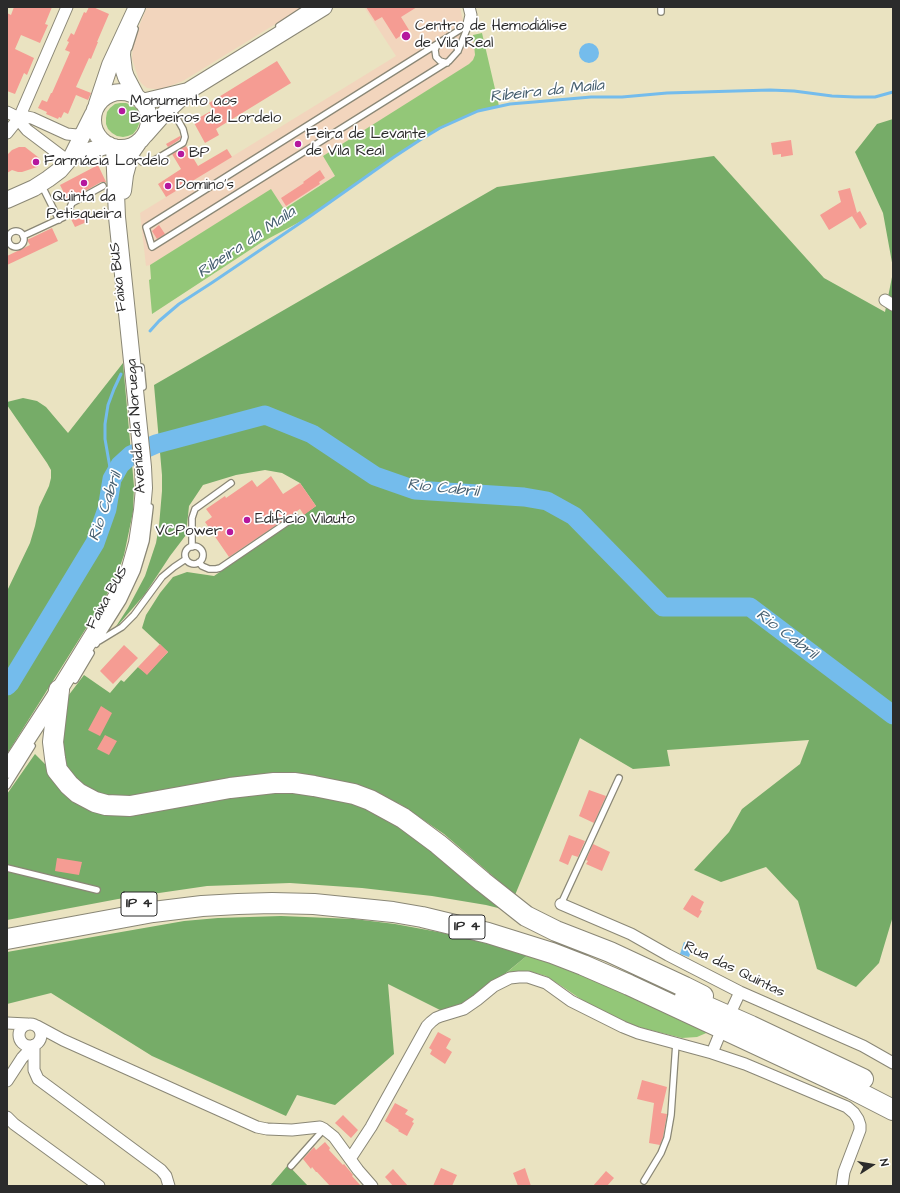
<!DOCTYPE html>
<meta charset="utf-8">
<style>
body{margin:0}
#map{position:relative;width:900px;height:1193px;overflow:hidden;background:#eae3c1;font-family:"Architects Daughter",sans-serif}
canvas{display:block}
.frame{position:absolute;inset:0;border:8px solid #2b2b2b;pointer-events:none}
.north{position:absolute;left:852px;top:1145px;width:40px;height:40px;-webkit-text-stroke:3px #fff;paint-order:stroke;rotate:78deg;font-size:11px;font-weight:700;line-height:16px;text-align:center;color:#2b2b2b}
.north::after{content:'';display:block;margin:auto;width:14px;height:18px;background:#2b2b2b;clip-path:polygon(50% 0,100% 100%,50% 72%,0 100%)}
</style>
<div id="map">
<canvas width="900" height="1193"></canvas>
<div class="frame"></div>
<div class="north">N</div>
</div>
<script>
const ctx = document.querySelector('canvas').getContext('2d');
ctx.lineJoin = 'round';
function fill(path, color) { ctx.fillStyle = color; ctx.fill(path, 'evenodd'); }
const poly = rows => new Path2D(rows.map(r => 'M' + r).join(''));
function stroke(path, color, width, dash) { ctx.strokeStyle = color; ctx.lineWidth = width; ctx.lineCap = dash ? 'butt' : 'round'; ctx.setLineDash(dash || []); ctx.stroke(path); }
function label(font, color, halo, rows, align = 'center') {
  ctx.font = font + ' "Architects Daughter",sans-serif'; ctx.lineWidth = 3.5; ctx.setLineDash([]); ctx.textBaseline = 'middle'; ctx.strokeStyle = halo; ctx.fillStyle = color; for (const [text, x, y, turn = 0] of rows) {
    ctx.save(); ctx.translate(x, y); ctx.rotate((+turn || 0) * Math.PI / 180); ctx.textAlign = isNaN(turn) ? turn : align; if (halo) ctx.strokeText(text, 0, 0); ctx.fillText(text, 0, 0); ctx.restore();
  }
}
fill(poly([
 [147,7,303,7,183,81,162,89,154,89,147,88,142,84,139,80,132,59,133,41],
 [364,7,460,7,466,36,473,35,475,55,473,60,467,66,323,156,335,176,283,209,271,190,150,265,146,266,140,213,396,56]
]), '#f2d5bd');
fill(poly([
 [482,33,499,106,478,111,459,119,420,140,394,157,309,217,262,242,152,314,149,280,151,279,150,265,271,189,284,209,335,176,323,156,469,64,473,60,475,55,473,35],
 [120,103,126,103,131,105,136,108,139,113,140,119,139,124,137,129,133,134,128,136,123,137,117,136,112,133,108,129,106,124,106,118,107,112,110,108,115,104],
 [529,954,566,968,711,1031,697,1037,682,1038,634,1026,591,1006,563,987,546,976,528,971,514,972,505,974]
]), '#93c778');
fill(poly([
 [893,119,893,268,883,213,855,152,877,124],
 [714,156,824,278,885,312,893,272,893,916,879,963,856,987,817,969,798,901,766,867,721,882,694,870,729,832,742,809,800,764,809,740,667,750,670,766,633,769,580,738,515,895,444,834,400,804,359,788,303,774,275,774,146,797,109,798,78,784,62,760,65,700,84,675,110,693,121,680,124,682,138,667,147,674,168,652,142,628,146,615,160,593,173,577,187,572,214,576,316,506,300,483,282,473,265,470,236,475,203,485,189,506,186,535,170,556,145,594,113,631,128,608,145,576,156,543,159,526,162,491,162,475,154,385,497,187],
 [123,363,134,486,133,512,124,555,117,575,105,598,7,754,7,591,30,543,35,526,39,507,49,486,51,478,51,470,47,463,7,405,7,402,23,398,37,401,46,407,68,433],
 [35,754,45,764,62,788,82,802,259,792,294,792,337,798,372,809,417,835,506,910,486,905,432,896,362,888,290,883,207,886,118,899,7,920,7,794],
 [281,916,354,919,395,924,449,934,529,954,473,1000,442,1011,388,984,394,1054,335,1105,297,1095,286,1116,152,1056,51,993,7,1004,7,952,184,921,218,918],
 [288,1165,308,1186,270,1186]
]), '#76ac68');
fill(poly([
 '579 53a10 10 0 1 1 20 0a10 10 0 1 1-20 0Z',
 [684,942,693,945,689,957,680,954]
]), '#74bcec');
stroke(poly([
 [150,331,159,321,179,304,213,282,309,217,394,157,420,140,440,128,478,111,510,104,534,102,591,97,622,97,667,93,770,90,794,91,832,96,855,97,875,97,893,92],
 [112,479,105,439,105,424,108,405,114,389,121,374]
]), '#74bcec', 3);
stroke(poly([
 [7,686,10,683,95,543,107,509,112,479,120,465,131,455,156,444,265,415,312,434,375,476,415,490,524,497,547,501,574,516,663,607,750,607,893,715]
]), '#74bcec', 19);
fill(poly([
 [14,7,52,7,45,24,48,25,40,43,21,35,15,49,34,58,27,75,24,73,15,94,7,91,7,13,11,15],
 [89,7,93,7,109,14,97,42,98,42,91,59,89,58,76,87,91,93,88,100,76,95,68,114,64,112,61,118,59,117,58,119,46,114,47,112,38,108,42,100,47,102,51,93,52,93,70,52,65,50,69,42,67,41,71,33,74,35,84,12,86,13],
 [366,7,417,7,401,17,409,30,396,39,382,17,375,21],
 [277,61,291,83,216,129,219,135,205,143,193,121,213,110,209,103],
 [180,136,181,137,179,140,168,147,166,144],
 [791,140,793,155,781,157,781,154,773,155,771,143],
 [186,146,198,166,227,149,232,157,166,197,158,184,181,169,172,154],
 [19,147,25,147,38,157,40,160,40,164,37,167,22,172,18,172,12,170,7,173,7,155,12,150],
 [98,165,106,182,101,182,68,201,60,185],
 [320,170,325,178,319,182,320,184,286,206,281,198,304,183,303,182],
 [850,188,857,213,829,230,820,215,841,202,838,191],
 [84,211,89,221,75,227,70,217],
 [860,211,867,224,860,229,852,216],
 [159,225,165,234,157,239,152,231],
 [52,228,58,241,7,265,7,256,30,245,27,240],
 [271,476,283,494,300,483,316,506,304,515,300,509,229,557,205,522,212,517,206,509,225,496,226,498,252,480,257,487],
 [160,644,168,652,147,675,138,667],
 [124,645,138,658,113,684,100,671],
 [101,706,112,713,100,736,88,730],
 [105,735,117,741,109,755,97,749],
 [589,790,606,796,594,823,579,816],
 [569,835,585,841,578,857,572,855,568,865,559,861],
 [593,844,610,852,602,871,586,864,588,861,586,860],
 [57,858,82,862,79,875,55,871],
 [692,895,704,902,700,910,702,911,698,918,683,909],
 [438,1032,451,1039,446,1048,452,1052,445,1064,430,1054,432,1050,429,1048],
 [642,1080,667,1087,661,1113,667,1114,663,1137,660,1145,649,1143,654,1103,637,1099],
 [395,1103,408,1110,405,1114,414,1119,412,1122,414,1123,407,1136,398,1131,399,1130,385,1121],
 [343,1115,358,1130,351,1138,335,1123],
 [325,1142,330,1148,329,1150,343,1165,344,1164,353,1175,352,1176,361,1186,330,1186,317,1172,316,1172,312,1167,311,1169,303,1159,314,1147,316,1150],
 [441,1168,457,1175,452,1186,433,1186],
 [525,1168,531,1186,518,1186,513,1173],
 [393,1169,408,1186,393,1186,385,1177],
 [606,1171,614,1178,607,1186,593,1186]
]), '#f59c93');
const lane = poly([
 [661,12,661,7],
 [469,24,458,51,449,61,152,247,146,227,469,24],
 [279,26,308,7],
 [444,40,448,40,454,42,457,47,458,51],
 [437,45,435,50,436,57,440,61,447,63],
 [129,48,135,29],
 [132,154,142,162,150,162,158,158,183,143,185,137,183,129,171,108],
 [41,184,59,220],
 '8 239a8 8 0 1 1 16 0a8 8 0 1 1-16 0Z',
 [23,236,64,217,67,214,72,203,103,186],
 [141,367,143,387],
 '185 555a9 9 0 1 1 18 0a9 9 0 1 1-18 0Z',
 [192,547,192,518,195,509,231,483],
 [199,562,202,566,209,569,216,569,220,568,295,517],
 [99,641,122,627,134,615,162,577,174,567,186,559],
 [96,644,123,601,137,571,146,541,150,507],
 [75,680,91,653],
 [7,786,32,746],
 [7,868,97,890],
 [561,904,619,778],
 [291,1166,324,1129],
 [644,1181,661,1153,667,1138,671,1115,676,1043]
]);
const street = poly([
 [469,7,471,15,469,24],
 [7,112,19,118,22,124,27,130,68,161],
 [19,118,27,117,32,118,67,134,77,135,84,132],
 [7,133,19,118,67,7],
 [885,300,893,305],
 [561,904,631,934,668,955,740,992,863,1046,893,1063],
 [733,1007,740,992],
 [7,1023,27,1024],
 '19 1035a11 11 0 1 1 22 0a11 11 0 1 1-22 0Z',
 [37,1026,63,1040,257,1127,267,1129,292,1130,320,1127,324,1129,334,1137,358,1170,372,1186],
 [34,1045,34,1070,38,1079,161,1170,166,1176,169,1186],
 [712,1053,719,1036],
 [7,1081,22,1058,34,1045],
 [7,1117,14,1124,99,1186],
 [350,1159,371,1127,427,1026,431,1022,436,1018,441,1016,464,1009,477,1000,494,986,510,978,519,977,528,977,546,983,571,1001,623,1027,638,1033,712,1053,745,1064,847,1107,854,1113,858,1119,860,1125,860,1130,844,1172,842,1186]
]);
const secondary = poly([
 [123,43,122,55,124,71,126,77,136,96],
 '93 120a28 28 0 1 1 56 0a28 28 0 1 1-56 0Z',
 [142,102,188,91],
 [97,104,110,65,137,7],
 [145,135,160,118,188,91,324,7],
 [72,156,109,145],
 [123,191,125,175,131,153,138,143],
 [7,200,34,188,48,179,60,170,72,156,93,114],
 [7,770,59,690,118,594,130,568,137,543,142,510,144,488,143,467,117,217,114,147]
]);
const highway = poly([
 [59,690,53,742,55,758,57,770,69,785,78,793,95,802,106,805,130,806,230,788,274,783,294,783,314,786,354,794,370,800,403,818,438,844,483,882,526,916,556,931,610,952,685,987,703,996],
 [7,939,153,912,202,906,238,904,272,903,314,904,393,912,422,917,488,933,552,953,583,965,629,985,852,1089,893,1110],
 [685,997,751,1026,863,1079]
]);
stroke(lane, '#8a8776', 8);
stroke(street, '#8a8776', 13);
stroke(secondary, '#8a8776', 18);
stroke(highway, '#8a8776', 22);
stroke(lane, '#fff', 5.5);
stroke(street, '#fff', 11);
stroke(secondary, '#fff', 16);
stroke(highway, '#fff', 20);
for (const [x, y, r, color] of [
 [406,36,5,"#b5179e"],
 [122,111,4,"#b5179e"],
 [298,144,4,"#b5179e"],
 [181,154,4,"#b5179e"],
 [36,162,4,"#b5179e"],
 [84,183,4,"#b5179e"],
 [168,186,4,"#b5179e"],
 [247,520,4,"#b5179e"],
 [230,532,4,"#b5179e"]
]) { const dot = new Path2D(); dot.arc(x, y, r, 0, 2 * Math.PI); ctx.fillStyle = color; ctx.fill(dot); stroke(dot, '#fff', 1.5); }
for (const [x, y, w] of [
 [139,904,36],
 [467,927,36]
]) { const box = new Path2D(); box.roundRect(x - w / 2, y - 12, w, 24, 3); ctx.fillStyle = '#fff'; ctx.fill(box); stroke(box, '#2b2b2b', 1); }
label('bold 14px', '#2b2b2b', null, [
 ["IP 4",139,904],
 ["IP 4",467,927]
]);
label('15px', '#2b2b2b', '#fff', [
 ["Centro de Hemodiálise",415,27],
 ["de Vila Real",415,44],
 ["Monumento aos",130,102],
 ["Barbeiros de Lordelo",130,119],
 ["Feira de Levante",306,135],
 ["de Vila Real",306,152],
 ["BP",189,154],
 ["Farmácia Lordelo",44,162],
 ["Domino's",176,186],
 ["Quinta da",84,198,"center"],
 ["Petisqueira",84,215,"center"],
 ["Edifício Vilauto",255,520],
 ["VCPower",222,532,"right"]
], 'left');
label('15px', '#2b2b2b', '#fff', [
 ["Faixa BUS",119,277,-96],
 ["Avenida da Noruega",137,426,-94],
 ["Faixa BUS",108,598,-61],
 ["Rua das Quintas",734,970,26]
]);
label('italic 16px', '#455e6f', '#fff', [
 ["Ribeira da Maíla",547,92,-6],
 ["Ribeira da Maíla",247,243,-34],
 ["Rio Cabril",443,489,6],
 ["Rio Cabril",106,507,-71],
 ["Rio Cabril",786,635,37]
]);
</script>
